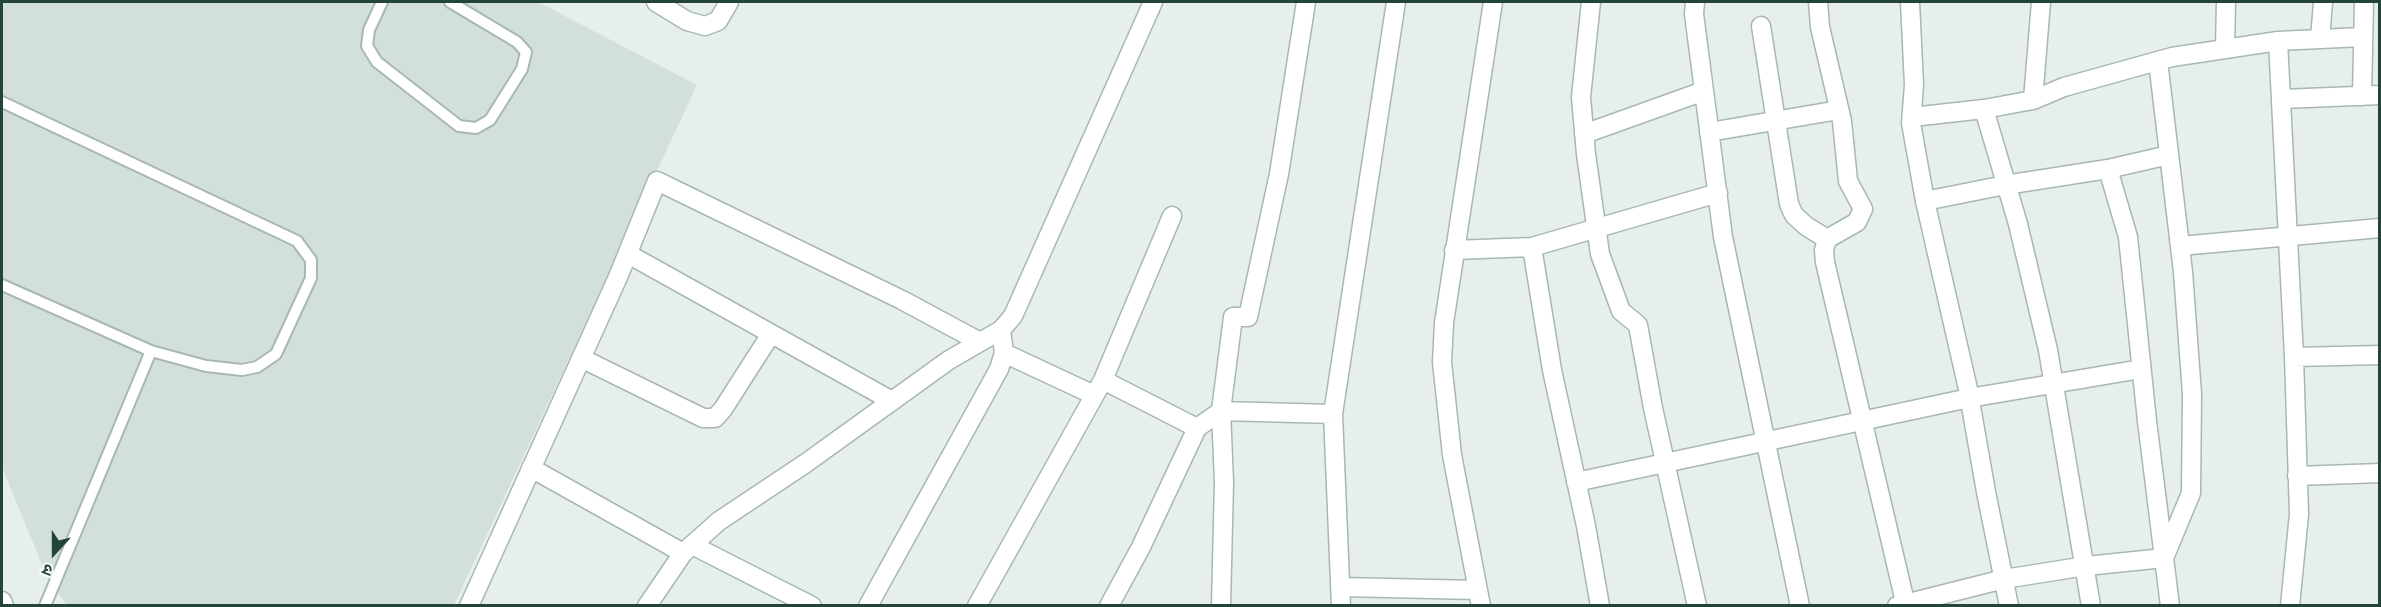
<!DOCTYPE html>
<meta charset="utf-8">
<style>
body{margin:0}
#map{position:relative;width:2381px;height:607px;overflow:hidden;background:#e6efea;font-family:"Alegreya Sans","Noto Sans Devanagari",sans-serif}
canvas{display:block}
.frame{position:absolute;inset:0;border:3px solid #224439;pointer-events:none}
.north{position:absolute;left:24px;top:523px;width:60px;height:60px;-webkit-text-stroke:4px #f7fbf9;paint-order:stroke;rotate:201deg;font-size:16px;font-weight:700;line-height:24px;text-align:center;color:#224439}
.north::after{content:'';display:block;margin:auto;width:21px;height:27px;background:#224439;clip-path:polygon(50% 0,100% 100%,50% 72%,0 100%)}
</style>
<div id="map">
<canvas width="2381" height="607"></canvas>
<div class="frame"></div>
<div class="north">उ</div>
</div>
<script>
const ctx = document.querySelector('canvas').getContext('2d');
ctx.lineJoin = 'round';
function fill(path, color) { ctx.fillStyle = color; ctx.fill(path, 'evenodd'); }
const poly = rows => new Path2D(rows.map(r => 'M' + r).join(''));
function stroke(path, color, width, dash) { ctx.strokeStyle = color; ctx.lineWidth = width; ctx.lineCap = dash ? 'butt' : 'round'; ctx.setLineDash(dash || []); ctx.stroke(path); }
fill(poly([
 [2,2,538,2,697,85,454,605,67,605,48,579,2,467]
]), '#d3e0d9');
const service = poly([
 [382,2,369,30,367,46,377,62,459,126,476,128,490,120,522,69,526,52,517,42,450,2],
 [2,102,297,241,311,260,311,278,276,354,257,367,242,370,206,366,151,351,2,285],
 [45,606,151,351]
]);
const minor = poly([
 [656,2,687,21,705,26,718,21,729,2],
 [1591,2,1581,97,1586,154,1600,254,1621,311,1638,325,1653,408,1697,606],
 [1695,2,1694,14,1723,237,1800,606],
 [1910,2,1914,85,1911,123,1925,201,1968,389,1986,492,2009,606],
 [1761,26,1789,204,1794,215,1806,226,1827,239],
 [2320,39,2323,2],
 [2278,41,2294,357,2299,514,2290,606],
 [2225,49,2226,2],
 [2362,96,2364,2],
 [2282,99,2380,95],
 [2033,100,2041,2],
 [1984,109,2018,224,2048,350,2091,606],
 [1912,117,1984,109,2033,100,2064,87,2172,57,2278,41,2362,37],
 [1709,132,1839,110],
 [1584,134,1704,91],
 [2108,169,2169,155],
 [1925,201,2005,185,2108,169,2128,237,2147,421,2170,606],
 [2180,246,2380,228],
 [1532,247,1552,370,1586,526,1600,606],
 [1454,250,1532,247,1718,193],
 [628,254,892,401],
 [1004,353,1094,395],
 [2294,357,2380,355],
 [581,358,703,418,715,418,723,409,771,334],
 [1103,380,1197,428],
 [531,468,683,553],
 [2297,476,2380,473],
 [1576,482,1969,398,2141,369],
 [692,545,812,606],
 [1341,587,1478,590],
 [469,606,618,277,657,181,902,300,980,342],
 [868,606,999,369,1004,353,1001,330],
 [977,606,1103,380,1172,216],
 [1109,606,1141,547,1197,428,1221,411,1333,414],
 [1221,606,1224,482,1221,411,1233,317,1248,317,1279,174,1306,2],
 [1341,606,1333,414,1396,2],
 [1481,606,1452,455,1442,362,1444,323,1493,2],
 [1897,606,2004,579,2086,566,2164,558,2191,493,2192,394,2183,272,2158,61]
]);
const tertiary = poly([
 [1818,2,1820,27,1842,121,1848,181,1863,209,1857,222,1827,239,1824,250,1825,262,1906,606],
 [2,601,4,606],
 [647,606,683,553,719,521,806,463,949,360,1001,330,1013,316,1153,2]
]);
stroke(service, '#a7b8b1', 14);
stroke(minor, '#a7b8b1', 21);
stroke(tertiary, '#a7b8b1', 21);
stroke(service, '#fff', 10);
stroke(minor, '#fff', 18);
stroke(tertiary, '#fff', 18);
</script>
